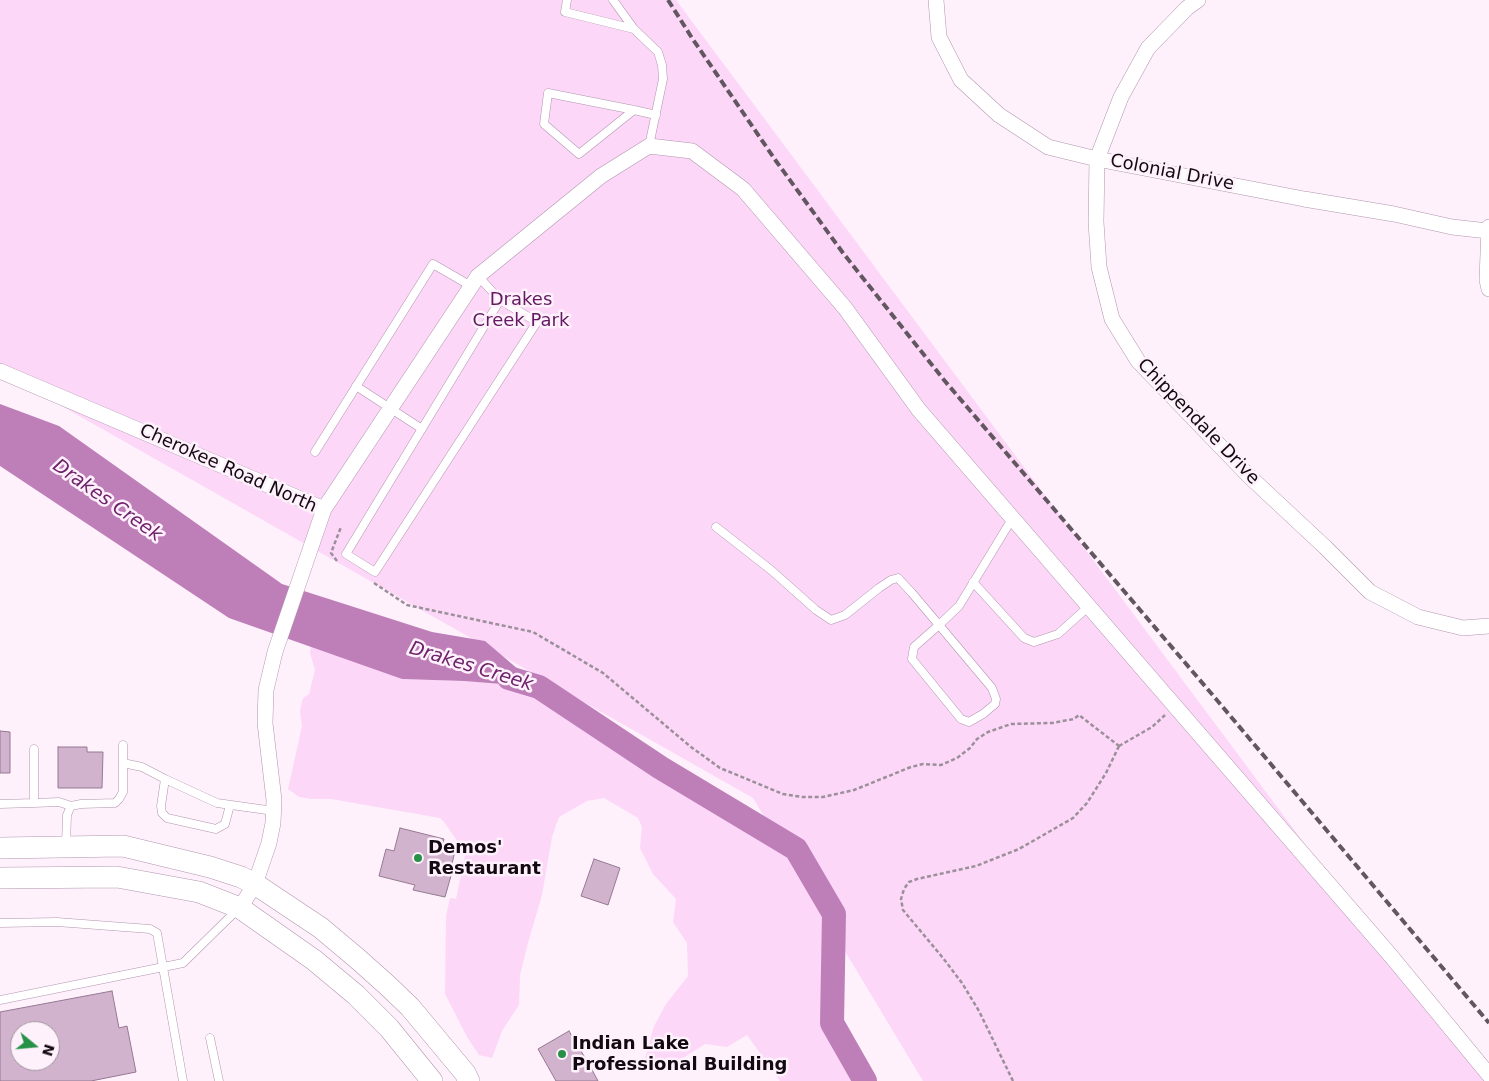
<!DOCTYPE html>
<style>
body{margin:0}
#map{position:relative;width:1489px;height:1081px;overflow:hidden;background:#fef1fc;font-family:"DejaVu Sans",sans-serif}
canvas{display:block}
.north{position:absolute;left:10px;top:1021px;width:50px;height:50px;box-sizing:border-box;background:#fef1fc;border:1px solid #a0949e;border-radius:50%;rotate:107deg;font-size:14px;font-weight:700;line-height:20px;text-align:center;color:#120911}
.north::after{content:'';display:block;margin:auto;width:18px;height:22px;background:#289148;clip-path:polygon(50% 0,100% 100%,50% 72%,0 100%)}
</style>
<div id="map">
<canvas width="1489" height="1081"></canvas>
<div class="north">N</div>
</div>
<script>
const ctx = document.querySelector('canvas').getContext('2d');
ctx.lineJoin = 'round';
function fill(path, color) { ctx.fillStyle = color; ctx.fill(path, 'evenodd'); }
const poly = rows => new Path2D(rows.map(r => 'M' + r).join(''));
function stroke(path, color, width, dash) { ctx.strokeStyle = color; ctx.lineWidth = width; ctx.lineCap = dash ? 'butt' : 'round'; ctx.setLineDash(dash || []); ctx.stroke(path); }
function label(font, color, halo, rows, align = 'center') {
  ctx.font = font + ' "DejaVu Sans",sans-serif'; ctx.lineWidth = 5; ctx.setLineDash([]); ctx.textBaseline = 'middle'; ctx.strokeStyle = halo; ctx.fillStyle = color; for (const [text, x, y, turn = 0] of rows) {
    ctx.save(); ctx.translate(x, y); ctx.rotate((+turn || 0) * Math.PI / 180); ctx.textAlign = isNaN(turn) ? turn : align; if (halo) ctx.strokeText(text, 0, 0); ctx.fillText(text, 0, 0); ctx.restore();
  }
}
fill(poly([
 [0,0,676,0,1374,937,1487,1081,923,1081,834,933,832,1023,865,1081,780,1081,747,1035,727,1047,705,1044,666,1069,645,1058,654,1026,666,1004,688,976,687,943,673,922,676,899,653,874,640,848,642,827,638,818,604,798,587,801,559,817,552,837,542,895,528,943,520,975,519,1005,502,1031,492,1058,479,1055,467,1037,445,994,446,916,450,898,456,899,465,855,460,845,444,822,440,818,331,799,311,799,299,797,288,789,302,726,300,711,303,698,309,694,315,670,310,653,311,646,402,679,464,681,539,687,661,768,775,835,753,798,0,371]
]), '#fcd7f8');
fill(poly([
 [0,404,59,426,282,584,432,632,485,641,539,687,464,681,402,679,229,618,0,466]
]), '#be7fb9');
stroke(poly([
 [509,678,539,687,661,768,796,849,834,914,832,1023,865,1081]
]), '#be7fb9', 24);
const building = poly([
 [0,731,10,732,10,773,0,773,0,731],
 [58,747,87,747,87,752,103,752,102,788,58,788,58,747],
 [400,828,444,839,442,848,455,851,452,864,454,865,445,897,413,890,415,885,379,876,386,849,394,851,400,828],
 [594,859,620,868,608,905,581,896,594,859],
 [112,991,119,1028,127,1026,136,1072,91,1081,0,1081,0,1012,112,991],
 [20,1031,50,1031,50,1061,20,1061,20,1031],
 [569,1031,590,1066,598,1081,556,1081,538,1049,569,1031]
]);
fill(building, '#d1b3ce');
stroke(building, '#957992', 1);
const service = poly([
 [567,0,565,12,634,29],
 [613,0,634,29,658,52,662,65,663,79,649,146],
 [634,110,579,154,544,124,548,93,634,110,656,115],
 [478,276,500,300,537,322,375,572,346,554,500,300],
 [356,386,422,429],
 [315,452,433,264,471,286],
 [716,527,771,570,816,610,831,620,845,615,879,588,891,580,898,578,912,593,939,625,992,688,996,699,995,704,983,714,969,722,961,719,912,659,914,647,939,625,959,606,1012,519],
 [973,582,1024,638,1034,642,1058,634,1088,607],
 [123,763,142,767,165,779,217,803,274,811],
 [165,779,161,806,162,813,167,818,216,829,225,824,230,805],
 [34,803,59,802,71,806],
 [0,804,34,803,34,749],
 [66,845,67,815,71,806,81,804,115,803,119,799,123,792,123,745],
 [0,923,57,922,150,929,157,933,183,1081],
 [0,1000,183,963,237,910],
 [210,1038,219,1081]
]);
const minor = poly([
 [936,0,939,37,961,80,999,115,1048,147,1097,159,1304,199,1394,214,1452,227,1488,231],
 [1198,0,1187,8,1148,48,1121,97,1097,159,1096,222,1099,267,1112,319,1138,361,1250,477,1325,547,1370,592,1418,617,1463,628,1489,626],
 [1489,227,1487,280,1489,289],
 [0,371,324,509],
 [240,908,255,884,269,843,273,823,274,800,265,723,266,690,275,652,324,509,478,276,601,176,649,146,692,151,743,189,845,308,919,410,1391,956,1489,1075]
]);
const secondary = poly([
 [0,848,123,846,210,867,241,877,255,884,321,928,359,960,387,985,410,1007,465,1073,469,1081],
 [0,878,117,877,199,892,240,908,314,960,356,995,389,1028,432,1081]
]);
stroke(service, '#b195ae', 9);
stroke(minor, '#b195ae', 16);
stroke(secondary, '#b195ae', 22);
stroke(poly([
 [337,561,331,553,341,527],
 [374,583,407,605,533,632,603,673,691,747,720,768,783,794,802,797,823,797,854,790,911,767,923,764,941,765,957,758,970,748,977,739,988,732,1011,724,1052,723,1074,719,1079,715,1119,746],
 [1119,746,1152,727,1165,715],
 [1013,1081,979,1011,962,983,943,958,903,910,901,899,904,889,909,882,917,879,976,866,1019,849,1073,818,1087,803,1106,773,1119,746]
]), '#9b909a', 2.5, [4, 2.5]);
stroke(service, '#fff', 8);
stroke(minor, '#fff', 15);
stroke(secondary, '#fff', 21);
stroke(poly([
 [668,0,692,38,776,161,843,253,944,380,1216,699,1489,1023]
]), '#625760', 4, [8, 4]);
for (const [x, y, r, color] of [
 [418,858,5,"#289148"],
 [562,1054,5,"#289148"]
]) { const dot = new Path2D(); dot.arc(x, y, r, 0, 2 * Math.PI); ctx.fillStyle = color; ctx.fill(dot); stroke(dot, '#fef1fc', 2); }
label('18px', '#120911', '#fef1fc', [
 ["Colonial Drive",1172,173,11],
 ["Chippendale Drive",1198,422,46],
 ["Cherokee Road North",228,469,24]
]);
label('18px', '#631861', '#fef1fc', [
 ["Drakes",521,300],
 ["Creek Park",521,321]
]);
label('bold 18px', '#120911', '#fef1fc', [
 ["Demos'",428,848],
 ["Restaurant",428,869],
 ["Indian Lake",572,1044],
 ["Professional Building",572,1065]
], 'left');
label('italic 19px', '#6d226a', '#fef1fc', [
 ["Drakes Creek",107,501,35],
 ["Drakes Creek",471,667,17]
]);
</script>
